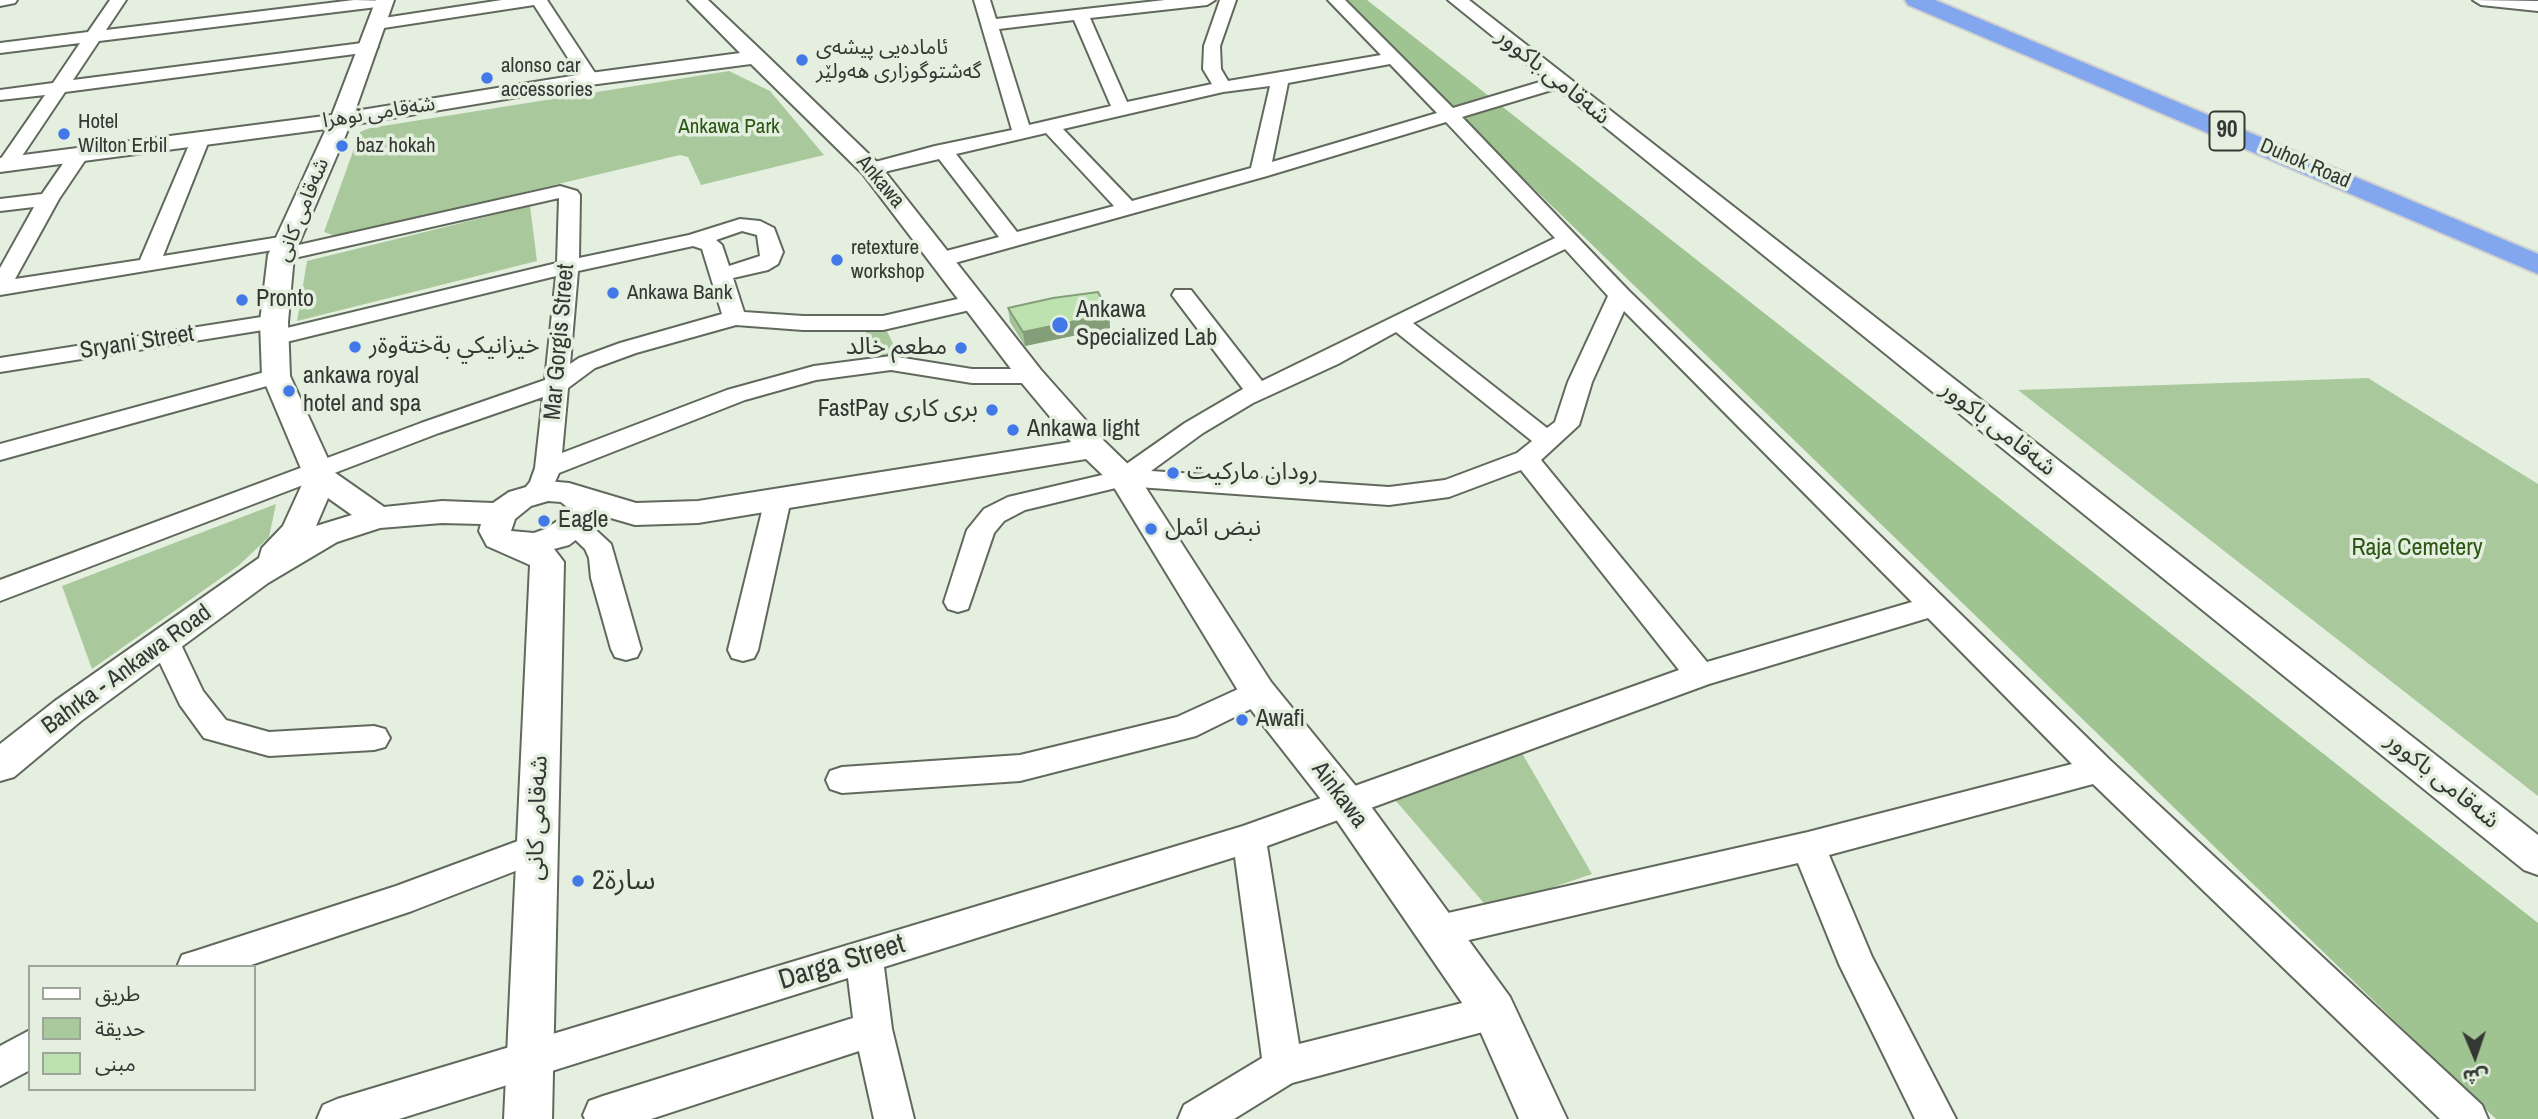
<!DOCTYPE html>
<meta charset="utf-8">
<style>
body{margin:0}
#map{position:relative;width:2538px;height:1119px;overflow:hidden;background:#e4efe0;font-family:"Archivo Narrow","Noto Sans Arabic",sans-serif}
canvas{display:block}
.legend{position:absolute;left:28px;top:965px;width:228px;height:126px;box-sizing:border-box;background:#e4efe0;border:2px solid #9ea69b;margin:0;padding:9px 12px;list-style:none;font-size:21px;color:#343833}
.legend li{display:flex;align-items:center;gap:14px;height:35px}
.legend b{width:35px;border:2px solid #9ea69b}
.north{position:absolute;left:2440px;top:1021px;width:70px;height:70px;-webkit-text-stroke:5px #e4efe0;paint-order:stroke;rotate:178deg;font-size:19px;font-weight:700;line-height:28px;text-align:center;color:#343833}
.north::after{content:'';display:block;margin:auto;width:24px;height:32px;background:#343833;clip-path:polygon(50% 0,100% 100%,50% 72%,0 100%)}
</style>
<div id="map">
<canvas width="2538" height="1119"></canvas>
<ul class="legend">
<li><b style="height:9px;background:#fff"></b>طريق</li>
<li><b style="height:19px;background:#a9c99d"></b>حديقة</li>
<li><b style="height:19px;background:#bee2af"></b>مبنى</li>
</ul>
<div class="north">ش</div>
</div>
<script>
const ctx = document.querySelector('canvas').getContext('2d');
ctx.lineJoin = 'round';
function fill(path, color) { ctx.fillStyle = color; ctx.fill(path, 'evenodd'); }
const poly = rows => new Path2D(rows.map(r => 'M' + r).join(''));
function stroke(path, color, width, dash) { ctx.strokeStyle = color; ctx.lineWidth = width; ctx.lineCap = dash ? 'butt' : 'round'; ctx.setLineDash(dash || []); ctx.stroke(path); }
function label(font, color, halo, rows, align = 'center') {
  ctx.font = font + ' "Archivo Narrow","Noto Sans Arabic",sans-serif'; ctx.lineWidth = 7; ctx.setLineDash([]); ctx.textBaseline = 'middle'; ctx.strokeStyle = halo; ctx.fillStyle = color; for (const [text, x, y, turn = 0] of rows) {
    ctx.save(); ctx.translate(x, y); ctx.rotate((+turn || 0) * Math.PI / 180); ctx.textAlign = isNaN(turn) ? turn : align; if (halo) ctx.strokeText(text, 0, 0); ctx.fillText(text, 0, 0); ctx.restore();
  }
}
fill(poly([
 [729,71,770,91,824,155,701,185,688,157,680,155,348,234,333,235,324,232,360,132,370,128],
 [530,206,537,261,297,321,307,261],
 [886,329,897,352,869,360,866,332],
 [2368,378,2538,484,2538,796,2018,390],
 [276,504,269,537,238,566,92,669,62,586],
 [1519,748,1592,874,1489,909,1390,794]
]), '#a9c99d');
fill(poly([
 [1339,0,1367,0,2538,923,2538,1119,2496,1119]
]), '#a0c392');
const minor = poly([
 [0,0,17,0,15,3,0,6,0,0],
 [110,0,126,0,106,30,354,0,393,1,385,6,99,41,73,80,370,42,378,47,370,52,65,92,14,168,0,168,0,160,45,95,0,100,0,90,53,83,80,43,0,53,0,43,88,32,110,0],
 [502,0,547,0,599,79,596,83,584,83,534,5,377,29,369,24,377,19,502,0],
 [974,0,990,0,996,19,1165,0,1215,0,1207,5,1090,18,1127,102,1212,84,1203,69,1204,46,1220,0,1236,0,1220,46,1221,69,1228,81,1381,55,1328,0,1345,0,1453,108,1553,78,1565,78,1568,82,1565,86,1462,117,1628,290,2111,761,2482,1105,2488,1119,2440,1119,2093,784,1829,855,1872,957,1956,1119,1915,1119,1839,964,1798,863,1439,947,1426,942,1421,931,1426,920,1439,915,1808,832,2072,764,1928,618,1709,684,1267,846,1299,1044,1494,995,1507,1000,1513,1012,1507,1024,1494,1029,1292,1083,1234,1119,1178,1119,1184,1105,1262,1058,1235,857,884,967,892,1029,914,1119,874,1119,859,1051,651,1119,585,1119,583,1115,589,1101,603,1096,853,1018,848,978,399,1119,317,1119,323,1105,337,1099,1243,826,1679,670,1521,470,1449,497,1389,505,1124,486,1025,510,1004,521,994,533,968,609,958,612,948,609,944,602,967,530,984,509,1008,497,1115,472,1185,423,1243,389,1172,295,1175,290,1191,290,1262,381,1555,238,1446,122,1267,176,951,264,935,264,932,259,935,254,999,237,939,159,871,175,861,169,864,165,935,146,1012,130,974,0],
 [1074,20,1111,106,1029,125,999,29,1074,20],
 [1390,64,1437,113,1272,162,1288,83,1390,64],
 [1270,86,1251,168,1132,201,1063,129,1223,92,1270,86],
 [1046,133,1114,206,1017,232,956,154,1046,133],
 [1565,249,1608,296,1568,382,1555,422,1547,428,1413,323,1565,249],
 [1624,311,1912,602,1707,662,1541,460,1579,425,1592,382,1624,311],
 [1396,332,1532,441,1517,453,1445,480,1389,487,1151,471,1203,433,1253,403,1338,364,1396,332],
 [2473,0,2538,1,2538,11,2481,5,2473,0],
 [201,132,210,138,163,256,286,236,293,238,297,242,294,246,560,186,577,191,580,195,579,258,689,235,740,219,760,221,774,228,783,252,778,264,768,270,733,278,744,312,803,316,883,316,975,295,983,297,986,302,983,307,883,330,803,330,736,325,636,353,595,368,568,388,562,453,727,390,814,366,891,356,972,369,1031,369,1040,371,1043,376,1040,381,1031,383,972,383,891,370,816,380,745,400,559,473,551,491,542,500,533,503,524,500,520,494,530,482,535,468,543,397,439,433,0,601,0,580,421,423,545,380,556,276,274,345,266,343,262,338,266,333,557,263,559,198,281,261,273,260,270,255,273,250,0,295,0,268,34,207,0,211,0,199,42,194,73,149,87,149,90,153,59,199,15,279,140,260,192,138,201,132],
 [742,231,757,235,760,256,729,266,722,245,716,240,742,231],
 [693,246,702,249,722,314,620,343,579,358,570,364,578,271,693,246],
 [274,315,282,317,285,322,282,327,0,372,0,358,274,315],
 [276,369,285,371,288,376,285,381,0,460,0,444,276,369],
 [778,490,787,493,791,499,758,650,754,658,743,661,732,658,728,650,765,499,769,493,778,490],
 [574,516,584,519,611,544,641,649,637,657,626,660,615,657,611,649,591,578,589,558,585,549,560,525,564,519,574,516],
 [165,631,176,634,203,691,226,720,269,732,374,726,385,729,390,738,385,747,374,750,269,756,204,738,180,705,150,642,154,634,165,631],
 [1258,680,1269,684,1273,692,1269,700,1196,736,1020,781,842,793,830,789,826,780,830,771,842,767,1020,755,1177,717,1258,680],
 [537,834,549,838,554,848,549,858,412,911,245,967,177,967,182,955,195,951,396,886,537,834],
 [30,1030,30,1070,0,1086,0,1046,30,1030]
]);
const tertiary = poly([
 [376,0,394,0,355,111,590,73,740,53,688,0,708,0,764,53,879,164,1041,370,1104,441,1135,471,1271,682,1359,790,1510,997,1567,1119,1519,1119,1478,1026,1331,812,1245,702,1112,484,1086,459,698,523,635,525,597,514,585,533,569,545,554,549,564,562,552,1119,504,1119,530,565,487,546,479,531,481,524,442,523,380,528,337,542,268,583,81,721,14,777,0,781,0,744,55,701,259,558,262,548,283,526,305,478,262,376,260,322,268,255,326,129,0,172,0,158,332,115,376,0],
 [751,64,863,174,1021,382,1071,442,698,501,636,503,569,483,547,481,509,492,493,503,442,501,384,507,334,472,290,376,288,322,294,255,350,125,590,85,751,64],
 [328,498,352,515,316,526,328,498],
 [548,501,561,502,567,507,562,518,545,529,534,533,511,531,515,519,531,506,548,501],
 [1448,0,1469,0,2538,835,2538,875,2524,870,1448,0]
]);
const trunk = poly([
 [1905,0,1935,0,2538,254,2538,274,1908,5,1905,0]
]);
stroke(minor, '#60695c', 4);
stroke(tertiary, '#60695c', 4);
stroke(trunk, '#cecfce', 4);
fill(minor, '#fff');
fill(tertiary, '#fff');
fill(trunk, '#83a7ef');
fill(poly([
 [1008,308,1109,314,1110,328,1025,346,1010,322]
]), '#a3c296');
fill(poly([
 [1109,314,1110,328,1025,346,1023,332]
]), '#859e7a');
const building = poly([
 [1098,292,1109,314,1023,332,1008,308,1053,298,1098,292]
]);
fill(building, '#bee2af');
stroke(building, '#859e7a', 2);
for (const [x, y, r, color] of [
 [802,60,7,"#4278e8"],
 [487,78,7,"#4278e8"],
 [64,134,7,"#4278e8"],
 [342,146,7,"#4278e8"],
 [837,260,7,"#4278e8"],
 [613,293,7,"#4278e8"],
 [242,300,7,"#4278e8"],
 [1060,325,9,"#4278e8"],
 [355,347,7,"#4278e8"],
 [961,348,7,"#4278e8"],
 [289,391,7,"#4278e8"],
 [992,410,7,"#4278e8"],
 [1013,430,7,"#4278e8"],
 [1173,473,7,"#4278e8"],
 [544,521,7,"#4278e8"],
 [1151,529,7,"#4278e8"],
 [1242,720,7,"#4278e8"],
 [578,881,7,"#4278e8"]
]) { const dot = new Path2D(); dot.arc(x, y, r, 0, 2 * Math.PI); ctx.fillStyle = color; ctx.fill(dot); stroke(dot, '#e4efe0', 2.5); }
label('21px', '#343833', '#e4efe0', [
 ["ئاماده‌یی پیشه‌ی",816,48],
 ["گه‌شتوگوزاری هه‌ولێر",816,72],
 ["alonso car",501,66],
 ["accessories",501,90],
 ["Hotel",78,122],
 ["Wilton Erbil",78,146],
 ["baz hokah",356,146],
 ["retexture",851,248],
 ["workshop",851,272],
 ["Ankawa Bank",627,293]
], 'left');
label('21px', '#343833', '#e4efe0', [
 ["شەقامی نوهرا",379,113,-9],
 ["Duhok Road",2305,164,23],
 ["Ankawa",880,182,50],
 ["شەقامی کانی",303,210,-68]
]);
label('21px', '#2b5613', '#e4efe0', [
 ["Ankawa Park",729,127]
]);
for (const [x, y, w] of [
 [2227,131,35]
]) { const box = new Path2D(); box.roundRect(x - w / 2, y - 19.5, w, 39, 5); ctx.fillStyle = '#e4efe0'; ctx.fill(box); stroke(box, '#343833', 2); }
label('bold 23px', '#343833', null, [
 ["90",2227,131]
]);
label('24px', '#343833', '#e4efe0', [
 ["شەقامی باکوور",1553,77,39],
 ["Mar Gorgis Street",560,342,-85],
 ["Sryani Street",137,343,-9],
 ["شەقامی باکوور",1998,429,38],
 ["Bahrka - Ankawa Road",127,670,-36],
 ["شەقامی باکوور",2442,781,39],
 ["Ainkawa",1339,795,53],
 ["شەقامی کانی",538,818,-88]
]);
label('24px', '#343833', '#e4efe0', [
 ["Pronto",256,300],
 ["Ankawa",1076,311],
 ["Specialized Lab",1076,339],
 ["خيزانيكي بةختةوةر",369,347],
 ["مطعم خالد",947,348,"right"],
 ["ankawa royal",303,377],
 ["hotel and spa",303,405],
 ["FastPay بری كاری",978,410,"right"],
 ["Ankawa light",1027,430],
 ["رودان ماركيت",1187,473],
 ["Eagle",558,521],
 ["نبض ائمل",1165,529],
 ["Awafi",1256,720]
], 'left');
label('24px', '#2b5613', '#e4efe0', [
 ["Raja Cemetery",2417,549]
]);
label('28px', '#343833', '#e4efe0', [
 ["سارة2",592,881]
], 'left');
label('28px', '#343833', '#e4efe0', [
 ["Darga Street",842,963,-17]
]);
</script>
